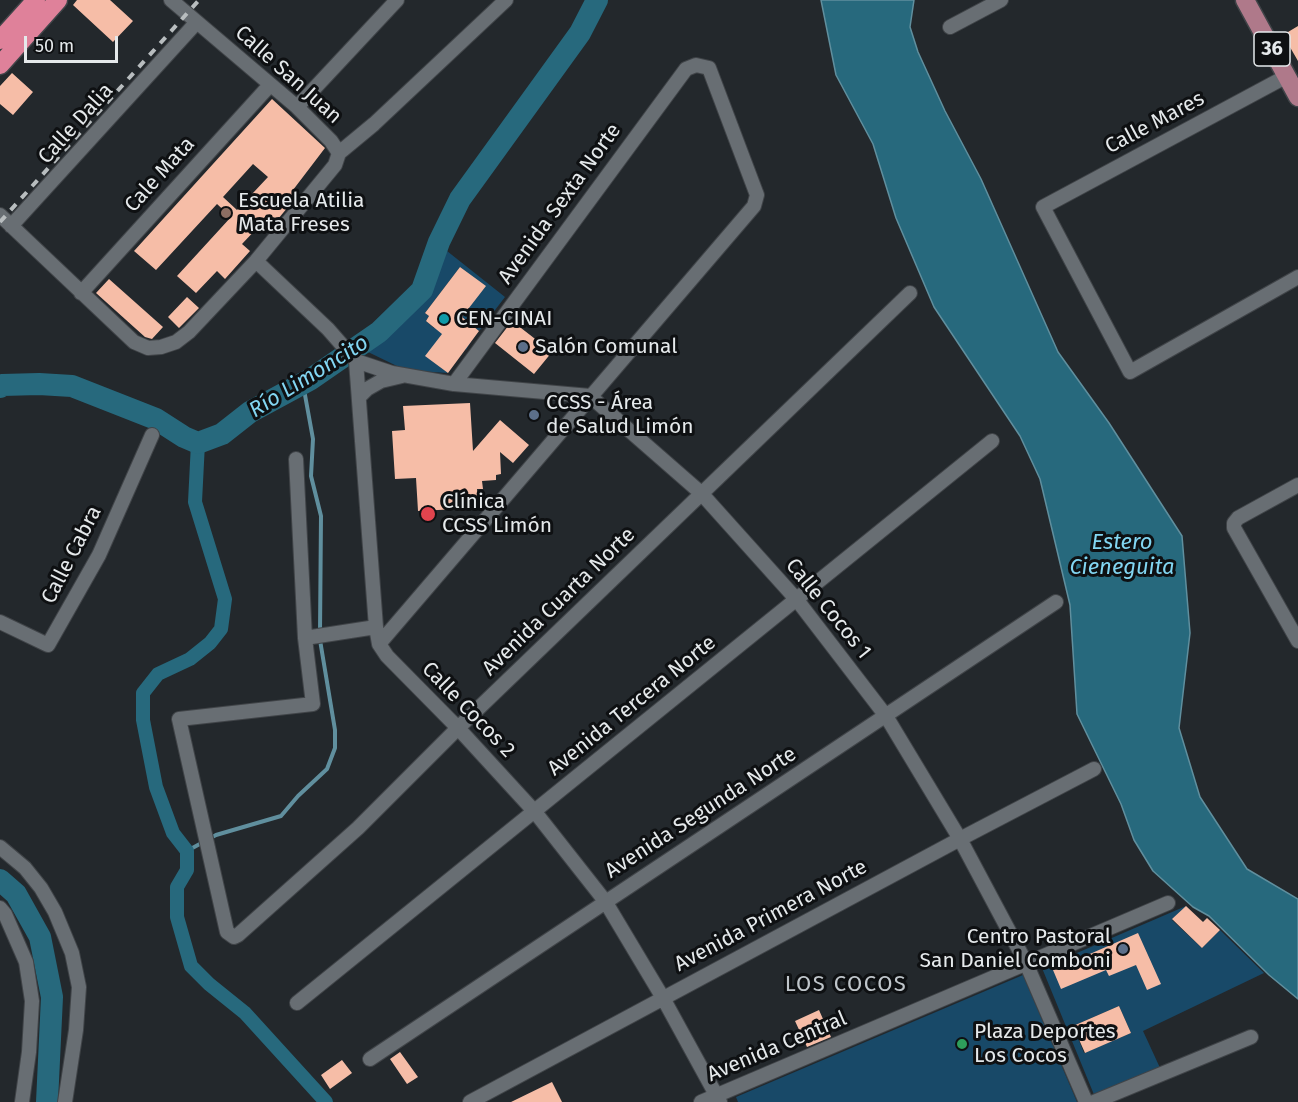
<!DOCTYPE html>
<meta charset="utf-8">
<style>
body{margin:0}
#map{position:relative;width:1298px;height:1102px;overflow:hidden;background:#23282c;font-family:"Fira Sans",sans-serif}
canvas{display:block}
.scale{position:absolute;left:24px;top:36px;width:94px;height:27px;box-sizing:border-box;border:3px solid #e5e9eb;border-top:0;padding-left:8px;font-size:18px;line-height:21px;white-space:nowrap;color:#e5e9eb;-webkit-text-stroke:4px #0e1012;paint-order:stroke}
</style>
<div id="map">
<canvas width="1298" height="1102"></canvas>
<div class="scale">50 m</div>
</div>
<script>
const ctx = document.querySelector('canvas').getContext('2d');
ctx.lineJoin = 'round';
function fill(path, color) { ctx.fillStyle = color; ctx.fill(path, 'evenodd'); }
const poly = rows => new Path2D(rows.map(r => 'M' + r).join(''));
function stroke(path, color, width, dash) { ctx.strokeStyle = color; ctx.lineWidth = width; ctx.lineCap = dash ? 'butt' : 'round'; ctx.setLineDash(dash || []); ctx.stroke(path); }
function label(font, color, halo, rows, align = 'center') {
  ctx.font = font + ' "Fira Sans",sans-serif'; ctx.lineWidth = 6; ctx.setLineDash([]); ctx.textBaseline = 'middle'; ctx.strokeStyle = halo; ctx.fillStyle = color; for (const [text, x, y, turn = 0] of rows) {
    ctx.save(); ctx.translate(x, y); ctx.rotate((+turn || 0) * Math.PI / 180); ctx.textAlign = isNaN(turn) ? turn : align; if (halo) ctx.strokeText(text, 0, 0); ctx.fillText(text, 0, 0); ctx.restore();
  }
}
fill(poly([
 [447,251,505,297,479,331,465,320,472,340,466,350,448,336,485,286,460,267,425,313,429,316,426,321,434,328,447,328,426,356,448,373,417,371,399,367,368,352,429,292],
 [1186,906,1172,920,1202,948,1220,930,1264,973,1143,1031,1161,1070,1095,1097,1042,968],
 [1119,1006,1131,1033,1084,1053,1073,1026],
 [1023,975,1077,1102,738,1102,736,1097]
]), '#184968');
const water = poly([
 [821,0,914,0,910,27,918,52,945,111,981,179,1058,352,1109,423,1182,536,1190,633,1179,728,1200,797,1247,869,1298,899,1298,999,1269,975,1209,916,1193,907,1153,871,1134,840,1121,804,1077,714,1070,605,1040,479,1020,436,934,307,896,218,873,144,836,75,821,0]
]);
fill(water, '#27697d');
stroke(water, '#608f9e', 1.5);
stroke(poly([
 [303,384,313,439,311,476,321,516,320,632],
 [187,851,216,835,281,816,298,796,327,769,335,748,335,730,320,640]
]), '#608f9e', 4);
stroke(poly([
 [198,443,195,502,225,599,221,629,210,643,190,659,158,674,143,693,143,720,156,787,173,833,187,851,187,870,177,887,177,917,191,966,209,984,245,1013,326,1102]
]), '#27697d', 14);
stroke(poly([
 [0,387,2,385,39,384,72,386,156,419,184,437,198,443,222,434,250,412,311,379,379,332,422,290,439,242,460,199,580,33,597,0],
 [0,880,16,894,40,937,52,997,47,1102]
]), '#27697d', 22);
fill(poly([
 [77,0,110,0,133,21,113,42,73,5],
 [1298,26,1298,61,1283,35],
 [12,73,33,92,13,115,0,104,0,86],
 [272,99,325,148,293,190,298,195,268,231,260,225,242,244,250,251,225,279,217,271,196,293,177,276,231,217,217,204,156,270,134,251],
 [253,164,268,177,237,210,223,197],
 [460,267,486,286,462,317,479,331,448,373,425,356,442,334,426,321,429,316,425,313],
 [109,279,163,327,152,339,145,337,96,293],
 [187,297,199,308,179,328,168,317],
 [512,321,552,352,534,374,495,343],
 [470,403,473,451,500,420,529,445,513,463,500,452,501,474,496,475,496,480,482,481,483,489,477,489,478,508,418,511,416,478,395,479,392,431,405,430,403,406],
 [1186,906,1203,922,1207,918,1220,930,1202,948,1172,919],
 [1138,933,1161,984,1147,990,1136,965,1109,976,1106,970,1061,989,1053,970],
 [1119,1006,1131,1033,1085,1053,1073,1026],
 [819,1010,831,1037,807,1047,795,1021],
 [400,1052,418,1077,407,1084,390,1059],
 [342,1060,352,1073,330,1089,321,1075],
 [552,1082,562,1102,511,1102]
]), '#f6bda7');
const street = poly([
 [950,27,1001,0],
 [1287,76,1043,207,1130,372,1298,277],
 [297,107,397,0],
 [339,153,374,124,506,0],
 [0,215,134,342,148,348,161,347,176,342,189,332,256,261,335,165,339,153,331,141,297,107,171,0],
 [11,226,196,23],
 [256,261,328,329,356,361,392,373,454,384,590,396,701,493,797,600,886,716,960,839,1026,963,1086,1102],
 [81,293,270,85],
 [356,361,376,627,379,644,387,656,458,728,535,812,605,901,663,998,720,1102],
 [359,397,367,389,381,381,402,376],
 [296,459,305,638,313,704,179,719,227,932,234,937,238,935,358,828,458,728,910,293],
 [1298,485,1238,518,1234,523,1234,528,1298,641],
 [0,622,48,645,99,555,152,435],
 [305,638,376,627],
 [379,644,754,206,757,195,709,68,696,65,686,69,454,384],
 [0,847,25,868,41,888,55,912,72,953,79,987,76,1030,65,1102],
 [0,908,5,914,26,962,32,1001,29,1052,22,1102],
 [297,1003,992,441],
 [370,1059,1056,602],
 [470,1102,960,839,1094,769],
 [701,1102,1168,903],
 [1094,1102,1251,1037]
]);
const primary = poly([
 [1245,0,1298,97]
]);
const highway = poly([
 [0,40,36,0],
 [0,65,58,0]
]);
stroke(street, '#404448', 16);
stroke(primary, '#404448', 21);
stroke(highway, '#404448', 21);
stroke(street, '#686e73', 14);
stroke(primary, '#af798a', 18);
stroke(highway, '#df819a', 18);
stroke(poly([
 [0,222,199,0]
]), '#b8bdbf', 4, [8, 8]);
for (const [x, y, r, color] of [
 [226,213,6,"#8d6e63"],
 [444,319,6,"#0f9aa8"],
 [523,347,6,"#5c6f8a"],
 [534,415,6,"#5c6f8a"],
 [428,514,8,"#e0444e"],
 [1123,949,6,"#5c6f8a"],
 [962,1044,6,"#2e9e5b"]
]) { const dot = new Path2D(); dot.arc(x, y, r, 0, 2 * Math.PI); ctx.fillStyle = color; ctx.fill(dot); stroke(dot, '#0e1012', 2); }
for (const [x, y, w] of [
 [1272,49,36]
]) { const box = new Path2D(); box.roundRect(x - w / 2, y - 17, w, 34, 4.5); ctx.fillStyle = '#0e1012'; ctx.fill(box); stroke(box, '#e5e9eb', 1.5); }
label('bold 20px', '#e5e9eb', null, [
 ["36",1272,49]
]);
label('21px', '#e5e9eb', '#0e1012', [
 ["Calle San Juan",288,75,42],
 ["Calle Mares",1155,123,-28],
 ["Calle Dalia",76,124,-48],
 ["Cale Mata",160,175,-48],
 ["Avenida Sexta Norte",560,204,-54],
 ["Calle Cabra",72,555,-63],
 ["Avenida Cuarta Norte",559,602,-44],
 ["Calle Cocos 1",828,609,51],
 ["Avenida Tercera Norte",632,706,-39],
 ["Calle Cocos 2",468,710,46],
 ["Avenida Segunda Norte",701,813,-33],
 ["Avenida Primera Norte",771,916,-28],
 ["Avenida Central",777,1047,-23]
]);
label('21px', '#e5e9eb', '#0e1012', [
 ["Escuela Atilia",238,201],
 ["Mata Freses",238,225],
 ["CEN-CINAI",456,319],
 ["Salón Comunal",535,347],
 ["CCSS - Área",546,403],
 ["de Salud Limón",546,427],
 ["Clínica",442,502],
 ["CCSS Limón",442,526],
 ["Centro Pastoral",1111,937,"right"],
 ["San Daniel Comboni",1111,961,"right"],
 ["Plaza Deportes",974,1032],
 ["Los Cocos",974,1056]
], 'left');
label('italic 22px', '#82d6f2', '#0e1012', [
 ["Río Limoncito",309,377,-32],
 ["Estero",1122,543],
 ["Cieneguita",1122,568]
]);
ctx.letterSpacing = '1.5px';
label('22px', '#bfc5ca', '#0e1012', [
 ["LOS COCOS",846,985]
]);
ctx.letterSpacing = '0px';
</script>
